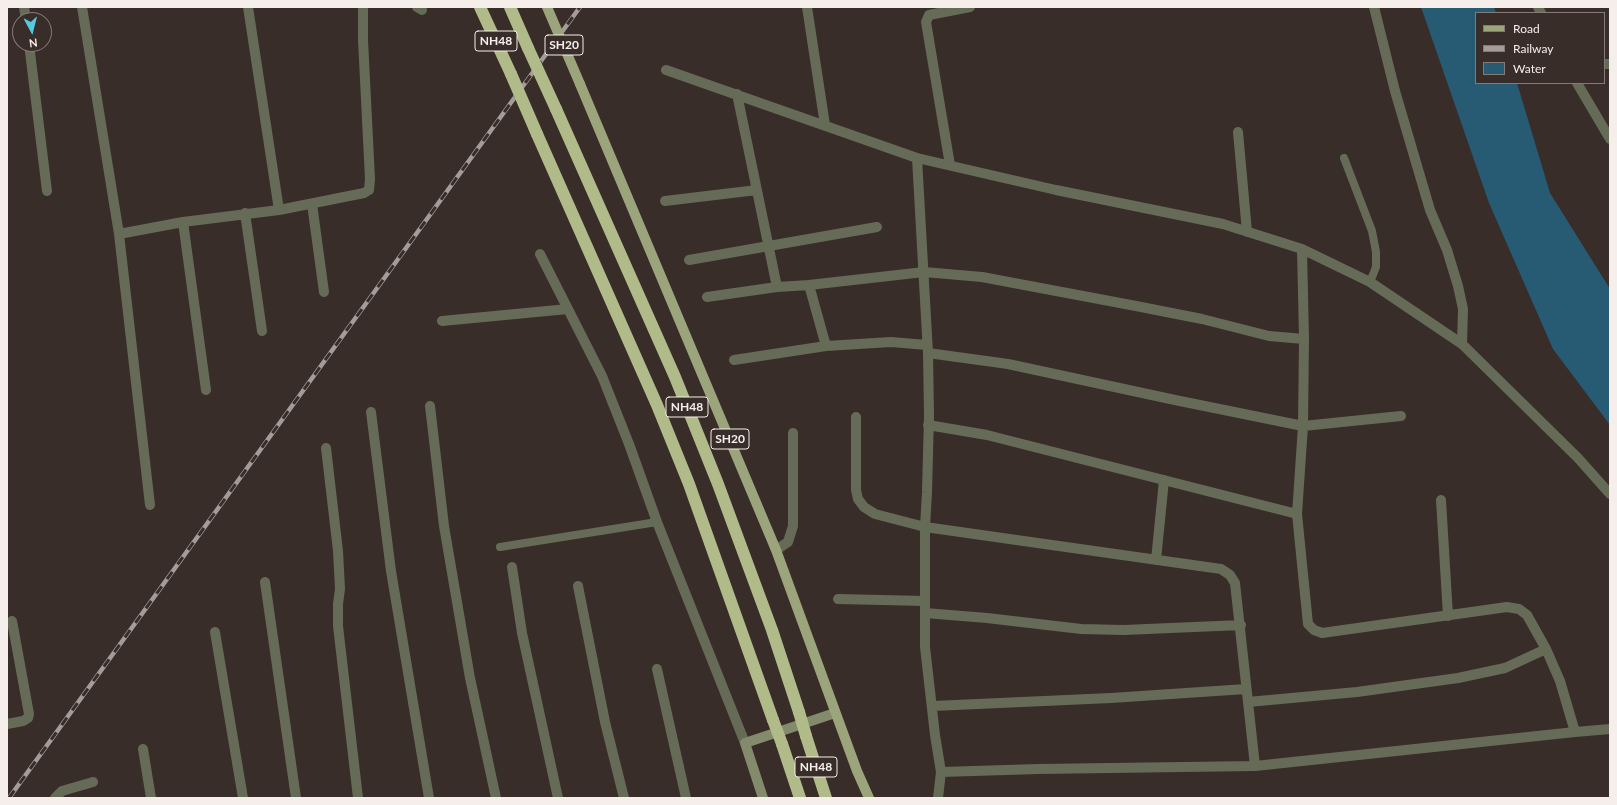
<!DOCTYPE html>
<style>
body{margin:0}
#map{position:relative;width:1617px;height:805px;overflow:hidden;background:#382d29;font-family:Lato,sans-serif}
canvas{display:block}
.frame{position:absolute;inset:0;border:8px solid #f5eeeb;pointer-events:none}
.legend{position:absolute;left:1475px;top:12px;width:130px;height:72px;box-sizing:border-box;background:#382d29;border:1px solid #847a77;margin:0;padding:5px 7px;list-style:none;font-size:12px;color:#f5eeeb}
.legend li{display:flex;align-items:center;gap:8px;height:20px}
.legend b{width:20px;border:1px solid #847a77}
.north{position:absolute;left:12px;top:12px;width:40px;height:40px;box-sizing:border-box;background:#382d29;border:1px solid #847a77;border-radius:50%;rotate:173deg;font-size:11px;font-weight:700;line-height:16px;text-align:center;color:#f5eeeb}
.north::after{content:'';display:block;margin:auto;width:14px;height:18px;background:#54cade;clip-path:polygon(50% 0,100% 100%,50% 72%,0 100%)}
</style>
<div id="map">
<canvas width="1617" height="805"></canvas>
<div class="frame"></div>
<ul class="legend">
<li><b style="height:5px;background:#9ca47c"></b>Road</li>
<li><b style="height:5px;background:#a49c98"></b>Railway</li>
<li><b style="height:11px;background:#275b73"></b>Water</li>
</ul>
<div class="north">N</div>
</div>
<script>
const ctx = document.querySelector('canvas').getContext('2d');
ctx.lineJoin = 'round';
function fill(path, color) { ctx.fillStyle = color; ctx.fill(path, 'evenodd'); }
const poly = rows => new Path2D(rows.map(r => 'M' + r).join(''));
function stroke(path, color, width, dash) { ctx.strokeStyle = color; ctx.lineWidth = width; ctx.lineCap = dash ? 'butt' : 'round'; ctx.setLineDash(dash || []); ctx.stroke(path); }
function label(font, color, halo, rows, align = 'center') {
  ctx.font = font + ' Lato,sans-serif'; ctx.lineWidth = 4; ctx.setLineDash([]); ctx.textBaseline = 'middle'; ctx.strokeStyle = halo; ctx.fillStyle = color; for (const [text, x, y, turn = 0] of rows) {
    ctx.save(); ctx.translate(x, y); ctx.rotate((+turn || 0) * Math.PI / 180); ctx.textAlign = isNaN(turn) ? turn : align; if (halo) ctx.strokeText(text, 0, 0); ctx.fillText(text, 0, 0); ctx.restore();
  }
}
fill(poly([
 [1421,7,1494,7,1496,13,1476,13,1476,83,1517,83,1550,193,1610,289,1610,425,1553,349,1489,203]
]), '#275b73');
stroke(poly([
 [1344,158,1372,231,1376,252,1376,267,1370,282],
 [500,547,657,522]
]), '#666b57', 8);
stroke(poly([
 [24,7,26,20],
 [82,7,119,234,150,505],
 [248,7,279,210],
 [417,7,422,10],
 [807,7,825,125],
 [1374,7,1395,91,1430,210,1447,250,1458,286,1463,309,1462,344],
 [1538,7,1541,13],
 [29,44,47,191],
 [1604,64,1610,64],
 [666,70,917,158,1056,190,1223,224,1302,249,1370,282,1462,344,1578,458,1610,494],
 [1577,83,1610,139],
 [737,94,777,287],
 [1238,132,1247,232],
 [917,158,928,353,929,416,927,492,925,527,925,647,935,735,941,772,938,798],
 [950,165,926,22,929,15,970,7],
 [665,201,757,190],
 [312,204,324,292],
 [245,213,262,331],
 [183,222,206,390],
 [119,234,183,222,279,210,364,193,369,190,370,179,363,40,363,7],
 [1302,249,1304,339,1303,426,1297,514,1308,624,1314,630,1322,633,1507,607,1519,609,1527,615,1546,649,1560,681,1575,732],
 [540,254,602,376,629,444,657,522,745,743],
 [689,260,877,227],
 [809,285,826,346],
 [707,297,777,287,809,285,924,272,982,277,1136,306,1202,319,1269,336,1304,339],
 [442,321,568,309],
 [928,353,1008,364,1175,400,1303,426,1401,416],
 [734,360,826,346,891,342,927,345],
 [430,406,444,526,470,678,496,798],
 [371,412,391,571,429,798],
 [856,417,856,490,858,499,864,507,875,514,925,527,1221,569,1230,575,1235,583,1255,766],
 [928,425,987,435,1297,514],
 [326,448,338,551,340,589,338,604,338,626,358,798],
 [1441,500,1448,616],
 [776,550,788,542,793,526,793,433],
 [1156,560,1164,480],
 [512,567,522,633,558,798],
 [265,582,296,798],
 [578,586,605,722,624,798],
 [838,599,925,601],
 [925,613,987,618,1081,629,1124,630,1241,625],
 [215,632,243,798],
 [657,669,686,798],
 [1248,702,1357,692,1458,678,1505,668,1546,649],
 [933,706,1111,698,1246,689],
 [7,724,23,721,28,718,29,714,12,621],
 [143,749,151,798],
 [941,772,1038,769,1255,766,1575,732,1610,729],
 [55,798,62,791,93,782]
]), '#666b57', 10);
stroke(poly([
 [763,798,745,743,835,713]
]), '#848b6c', 10);
stroke(poly([
 [580,84,776,550,857,771,869,798]
]), '#9ca47c', 10);
stroke(poly([
 [480,7,511,74],
 [510,7,528,48],
 [556,109,675,377,718,484,772,630,799,712],
 [537,134,657,405,689,484,773,720],
 [806,736,826,798],
 [782,744,800,798]
]), '#b1bb8a', 12);
const rail = poly([
 [9,798,580,7]
]);
stroke(rail, '#a49c98', 4.5);
stroke(rail, '#382d29', 3, [9]);
stroke(poly([
 [547,7,580,84]
]), '#9ca47c', 10);
stroke(poly([
 [528,48,556,109],
 [511,74,537,134],
 [799,712,806,736],
 [773,720,782,744]
]), '#b1bb8a', 12);
for (const [x, y, w] of [
 [496,41,42],
 [564,45,38],
 [687,407,42],
 [730,439,38],
 [816,767,42]
]) { const box = new Path2D(); box.roundRect(x - w / 2, y - 10, w, 20, 3); ctx.fillStyle = '#382d29'; ctx.fill(box); stroke(box, '#f5eeeb', 1); }
label('bold 12px', '#f5eeeb', null, [
 ["NH48",496,41],
 ["SH20",564,45],
 ["NH48",687,407],
 ["SH20",730,439],
 ["NH48",816,767]
]);
</script>
